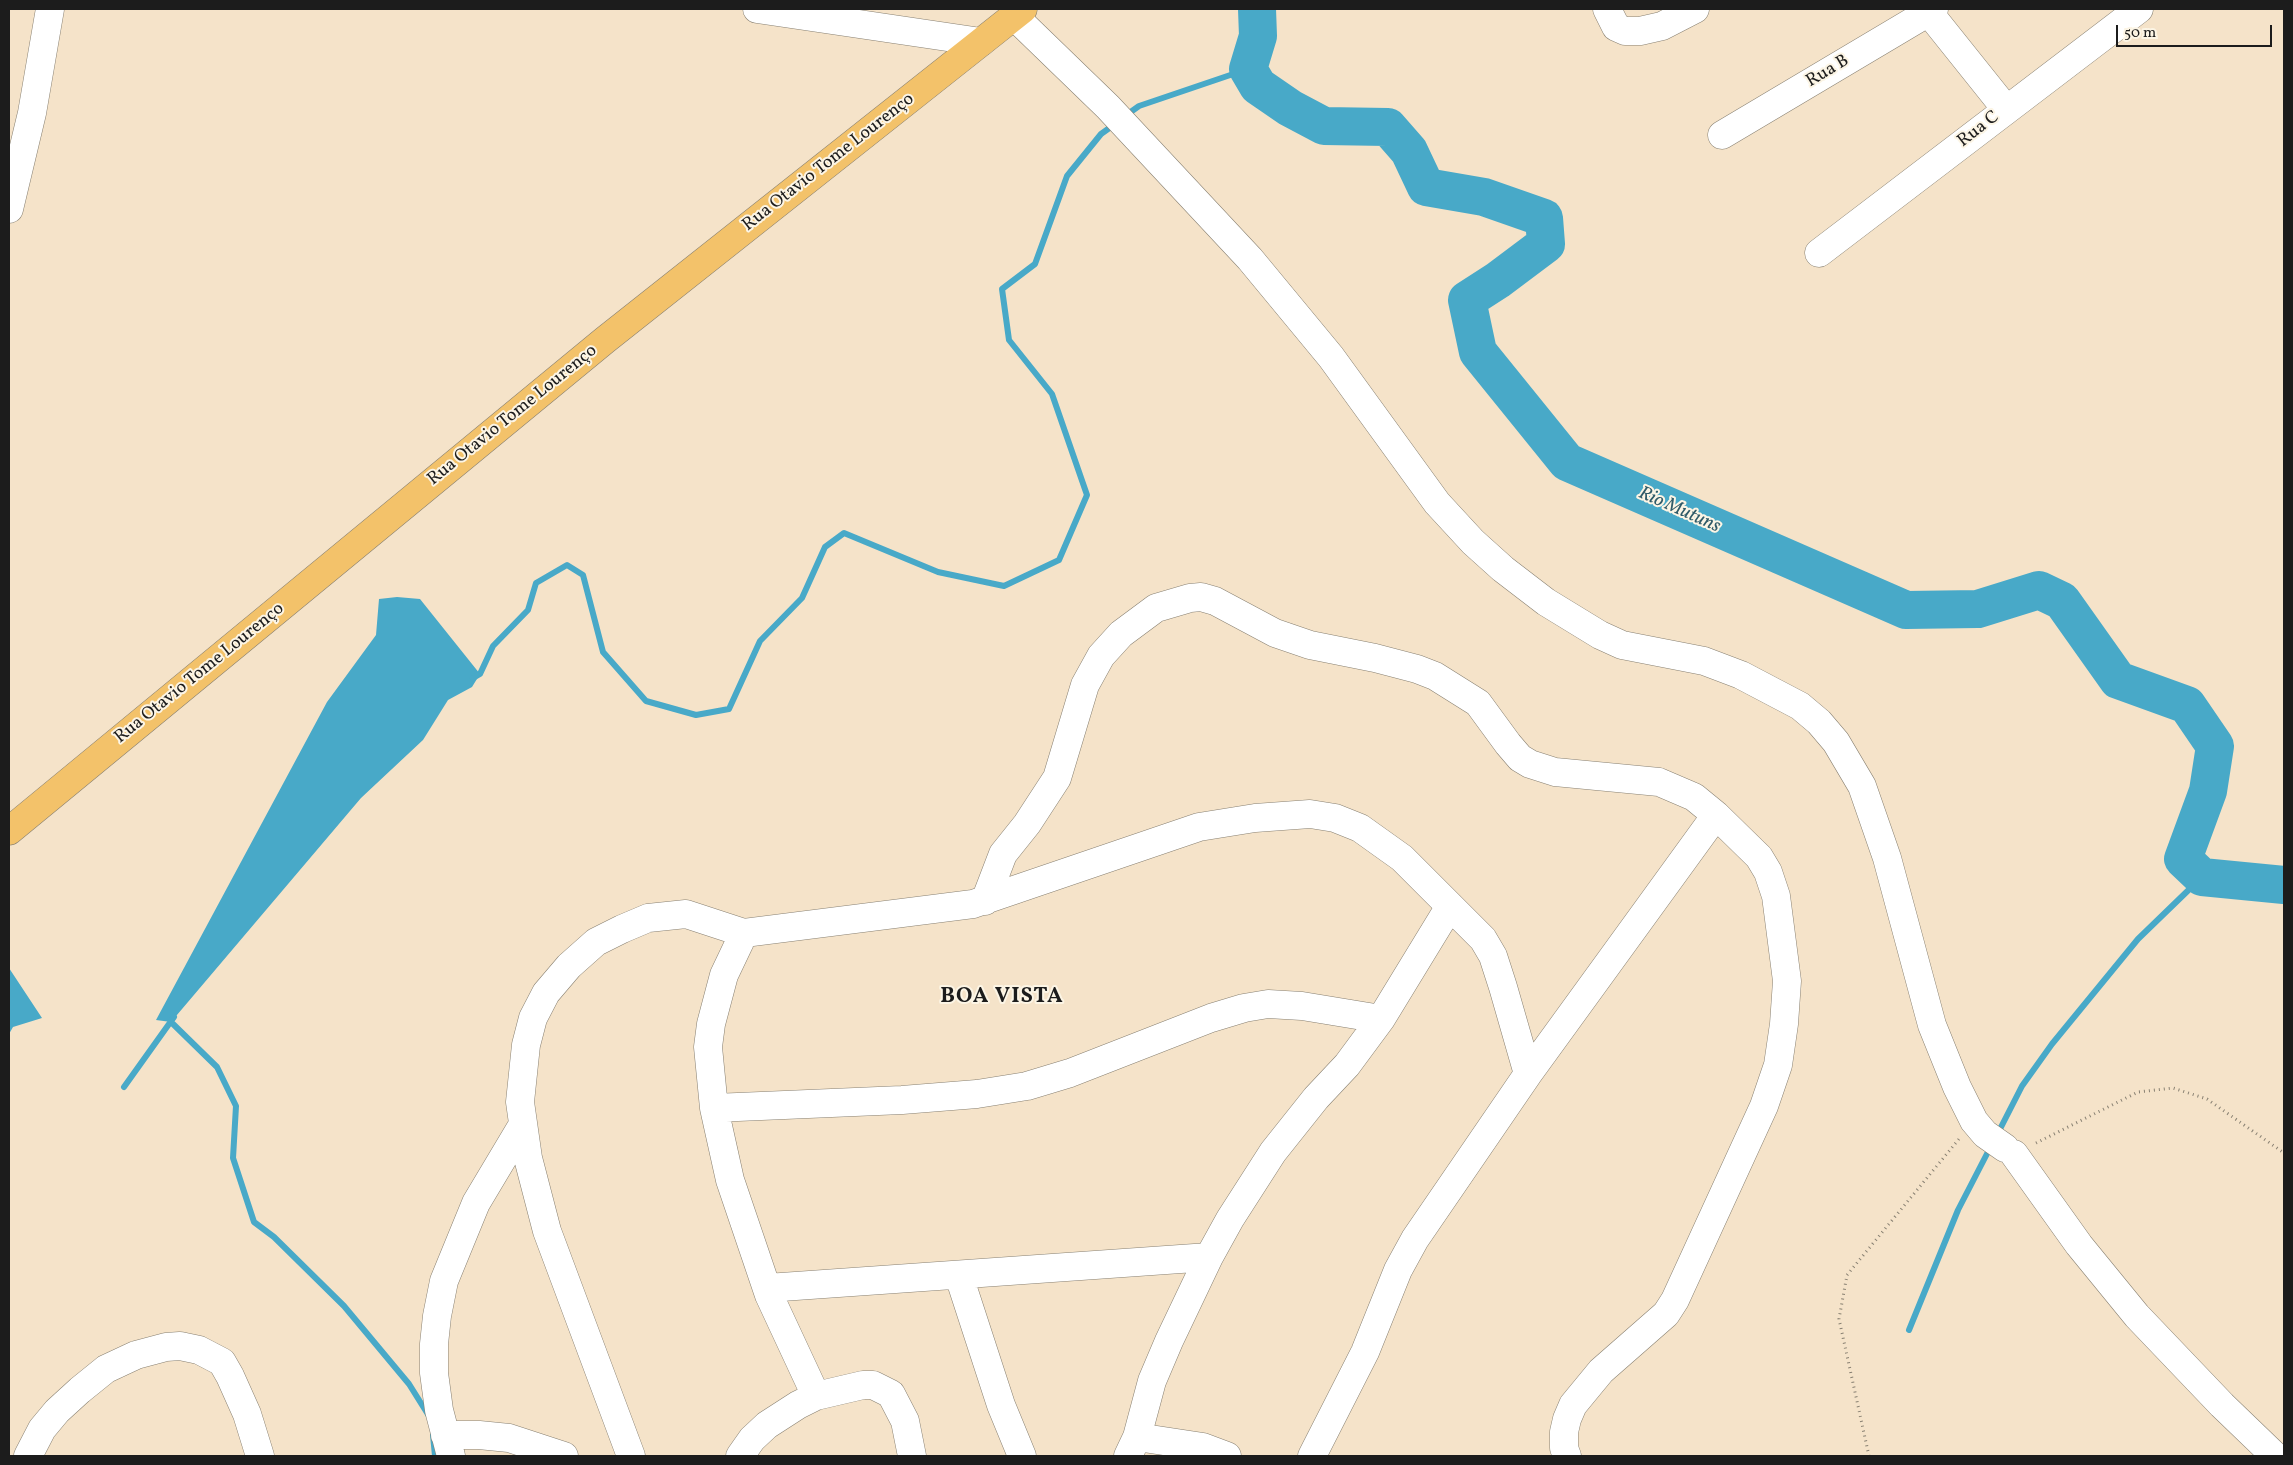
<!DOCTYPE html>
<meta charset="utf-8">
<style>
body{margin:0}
#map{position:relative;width:2293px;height:1465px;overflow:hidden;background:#f5e3c9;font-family:Vollkorn,serif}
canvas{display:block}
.frame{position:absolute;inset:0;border:10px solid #1c1c1c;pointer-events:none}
.scale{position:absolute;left:2116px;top:25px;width:156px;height:22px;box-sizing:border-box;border:2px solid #1c1c1c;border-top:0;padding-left:6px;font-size:15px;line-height:18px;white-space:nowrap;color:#1c1c1c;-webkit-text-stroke:4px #fcf5e5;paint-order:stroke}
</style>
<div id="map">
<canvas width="2293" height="1465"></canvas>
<div class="frame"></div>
<div class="scale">50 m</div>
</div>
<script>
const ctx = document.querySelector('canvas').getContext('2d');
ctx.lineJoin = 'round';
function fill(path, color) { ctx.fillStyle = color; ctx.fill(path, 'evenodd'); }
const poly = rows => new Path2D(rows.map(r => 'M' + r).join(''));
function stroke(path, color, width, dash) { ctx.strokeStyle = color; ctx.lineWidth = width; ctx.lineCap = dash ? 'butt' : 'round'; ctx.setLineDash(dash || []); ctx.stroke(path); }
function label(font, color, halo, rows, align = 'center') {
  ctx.font = font + ' Vollkorn,serif'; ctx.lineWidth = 4; ctx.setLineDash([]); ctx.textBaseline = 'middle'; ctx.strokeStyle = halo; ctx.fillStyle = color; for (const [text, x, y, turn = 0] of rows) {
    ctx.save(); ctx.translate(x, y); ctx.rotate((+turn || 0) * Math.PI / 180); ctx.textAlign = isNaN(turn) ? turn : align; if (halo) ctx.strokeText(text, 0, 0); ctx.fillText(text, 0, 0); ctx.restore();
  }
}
fill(poly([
 [397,597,420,599,480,674,472,687,448,700,423,740,361,798,171,1022,156,1020,327,702,376,635,379,599],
 [9,968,42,1018,13,1027,9,1034]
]), '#48a9c8');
stroke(poly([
 [1125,116,1139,106,1248,69],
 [473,678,480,674,493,646,528,610,536,583,567,565,583,575,603,652,646,701,696,715,729,709,760,641,802,598,825,547,844,533,938,572,1004,586,1059,560,1087,495,1052,394,1009,340,1002,289,1035,264,1067,176,1101,134,1115,124],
 [171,1022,217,1067,236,1106,233,1158,254,1222,274,1237,344,1306,409,1384,429,1416],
 [124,1087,174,1017],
 [1997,1135,2022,1086,2052,1044,2138,939,2202,877],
 [1909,1330,1958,1210,1991,1146],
 [433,1435,435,1456]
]), '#48a9c8', 6);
stroke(poly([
 [1257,9,1258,36,1248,69,1258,86,1290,108,1324,126,1388,127,1409,151,1426,187,1484,197,1544,218,1546,244,1498,280,1467,300,1478,352,1567,462,1906,610,1978,609,2039,590,2062,601,2118,680,2187,705,2215,746,2208,791,2183,859,2202,877,2284,885]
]), '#48a9c8', 38);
const minor = poly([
 [757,9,981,42],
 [1607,9,1616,27,1625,31,1640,31,1662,26,1695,9],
 [1926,9,2006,109],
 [1014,16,1108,107,1250,259,1331,357,1437,503,1473,542,1503,569,1546,602,1600,635,1622,645,1704,661,1741,675,1800,706,1819,722,1836,742,1862,786,1887,858,1932,1025,1957,1087,1974,1121,1985,1134,2005,1148],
 [1722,135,1934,9],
 [9,209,32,113,50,9],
 [1819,253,2139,9],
 [985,901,1003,854,1027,824,1057,778,1085,685,1101,656,1121,634,1156,608,1190,598,1201,597,1215,601,1275,633,1310,645,1375,658,1417,669,1435,676,1478,703,1508,744,1520,758,1530,764,1555,772,1659,782,1694,797,1716,815,1759,857,1768,872,1776,896,1787,981,1784,1024,1778,1065,1764,1106,1675,1300,1666,1314,1601,1371,1573,1405,1567,1419,1564,1432,1564,1448,1567,1456],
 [714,1108,902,1100,977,1094,1027,1086,1070,1073,1211,1018,1244,1008,1268,1004,1302,1006,1381,1019],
 [2014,1154,2079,1245,2137,1316,2222,1405,2275,1456],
 [959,1276,1001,1405,1022,1456],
 [767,1288,1209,1257],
 [816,1396,863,1385,873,1385,891,1394,905,1421,912,1456],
 [445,1435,479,1435,509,1438,564,1456],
 [1137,1437,1203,1447,1227,1456],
 [28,1456,42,1429,57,1411,80,1390,106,1369,136,1355,166,1347,180,1346,199,1350,222,1362,230,1376,247,1414,260,1456],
 [451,1456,439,1410,434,1373,434,1344,437,1316,444,1281,476,1203,522,1126],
 [631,1456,547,1231,528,1158,520,1102,526,1045,533,1018,546,993,569,966,596,942,622,929,648,918,686,914,744,933,973,904,1199,827,1255,818,1310,814,1335,818,1360,828,1402,858,1483,939,1493,956,1503,987,1528,1074],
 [740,1456,752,1439,767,1425,798,1405,816,1396,769,1295,730,1180,714,1108,708,1047,711,1024,724,975,744,933],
 [1128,1456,1137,1437,1152,1381,1169,1341,1209,1257,1230,1219,1273,1152,1316,1098,1347,1065,1381,1019,1450,906],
 [1312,1456,1365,1352,1398,1270,1415,1239,1528,1074,1716,815]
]);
const major = poly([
 [9,831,605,340,1023,9]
]);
stroke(minor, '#888072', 29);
stroke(major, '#888072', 29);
stroke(poly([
 [2036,1143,2138,1092,2173,1088,2207,1099,2284,1153],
 [1869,1456,1839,1319,1847,1275,1959,1139]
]), '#888072', 3, [1, 4]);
stroke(minor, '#fff', 28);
stroke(major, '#f3c26a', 28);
label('18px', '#1c1c1c', '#fcf5e5', [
 ["Rua B",1828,72,-31],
 ["Rua C",1979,130,-38],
 ["Rua Otavio Tome Lourenço",829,163,-38],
 ["Rua Otavio Tome Lourenço",513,416,-39],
 ["Rua Otavio Tome Lourenço",200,674,-39]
]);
label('italic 19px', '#305b69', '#fcf5e5', [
 ["Rio Mutuns",1679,511,24]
]);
ctx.letterSpacing = '1px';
label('bold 22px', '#1c1c1c', '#fcf5e5', [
 ["BOA VISTA",1002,998]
]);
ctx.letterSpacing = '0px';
</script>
